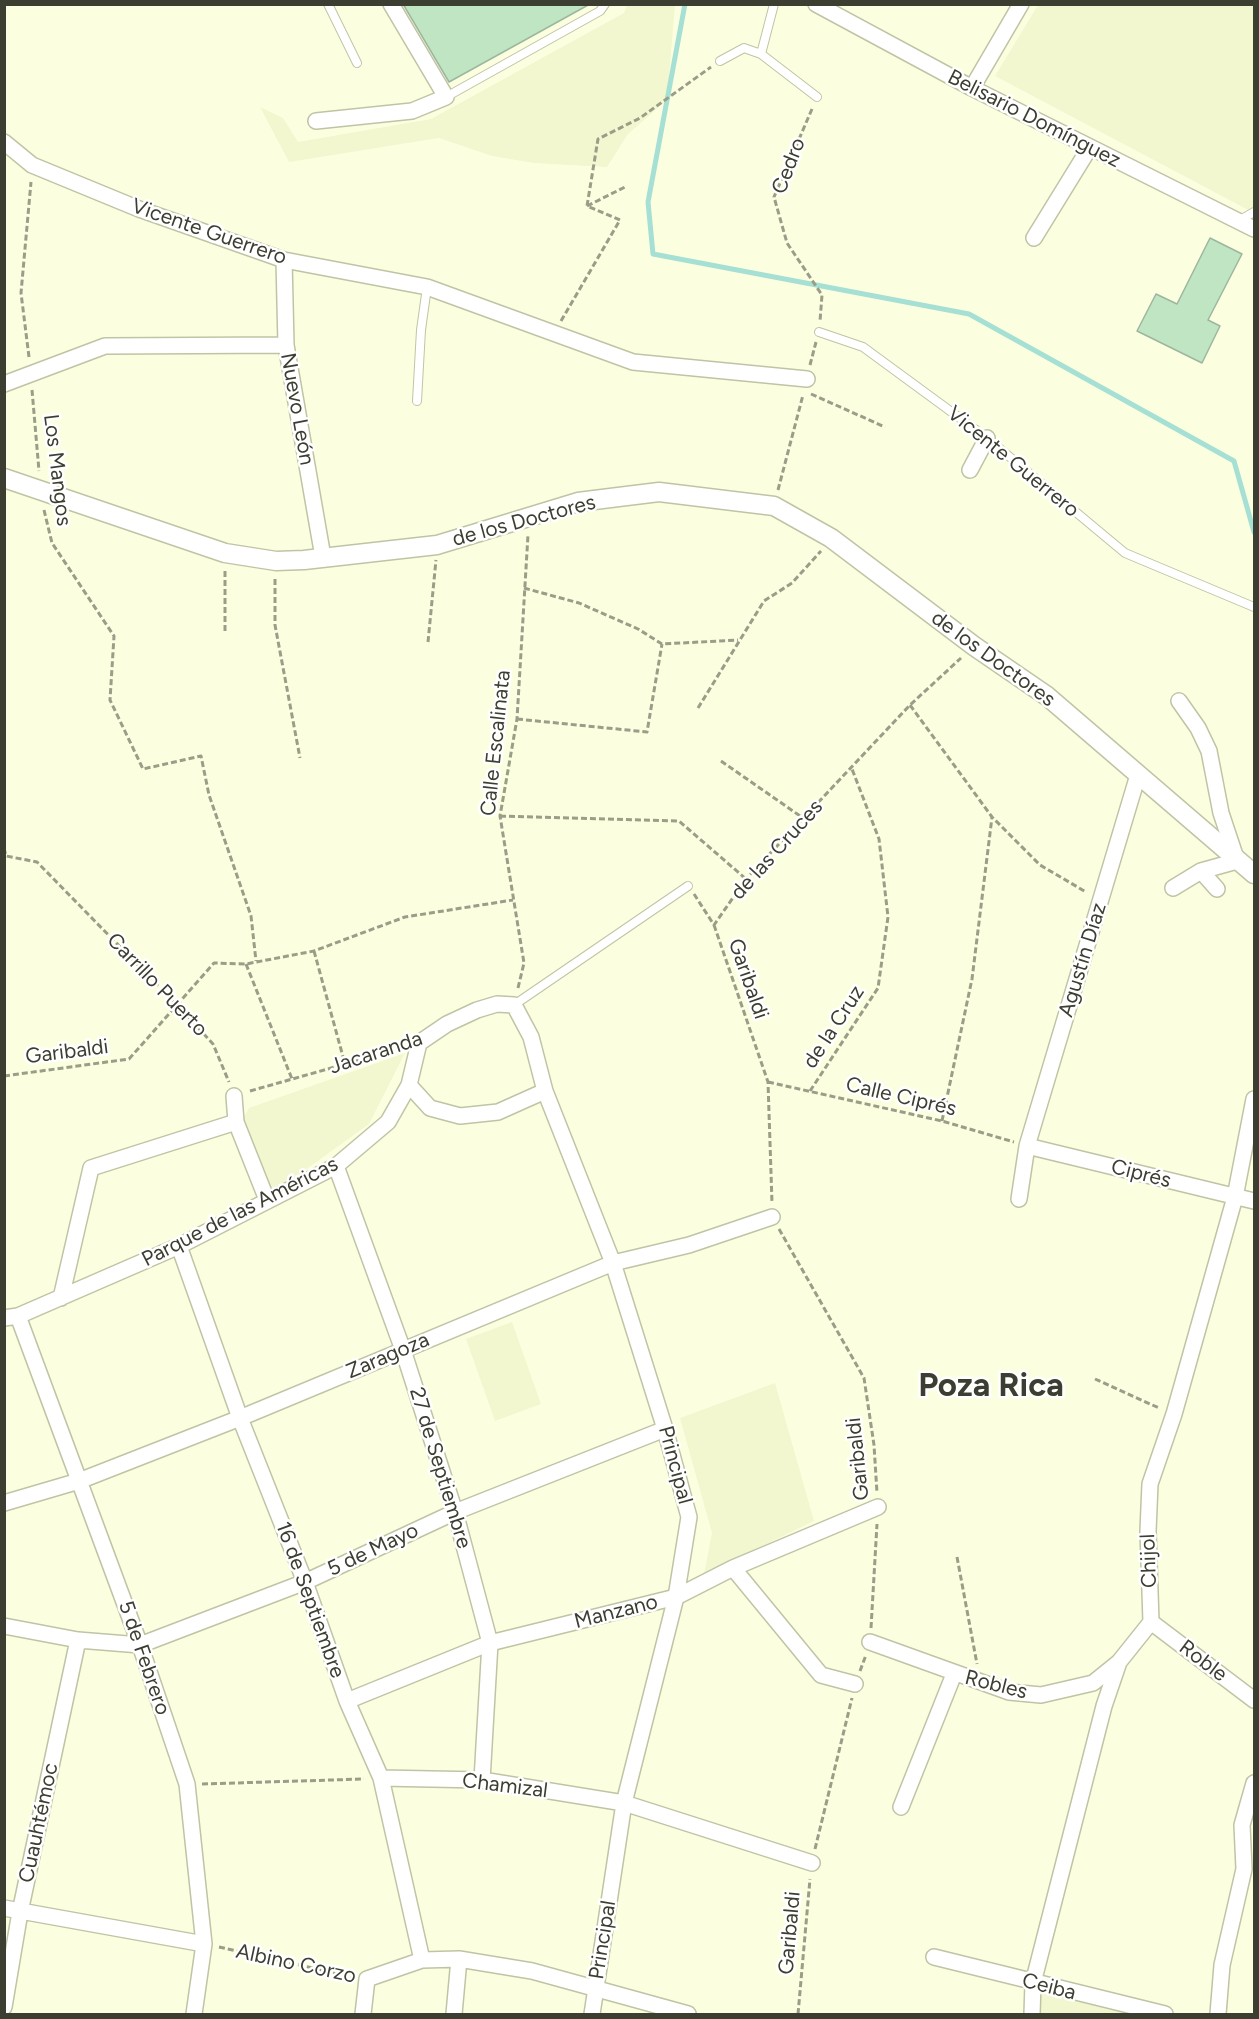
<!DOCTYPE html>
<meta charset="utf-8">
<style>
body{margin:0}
#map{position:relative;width:1259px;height:2019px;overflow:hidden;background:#fbffdf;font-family:Figtree,sans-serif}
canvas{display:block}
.frame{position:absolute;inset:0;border:6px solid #3c3e31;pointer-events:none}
</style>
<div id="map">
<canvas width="1259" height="2019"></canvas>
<div class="frame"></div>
</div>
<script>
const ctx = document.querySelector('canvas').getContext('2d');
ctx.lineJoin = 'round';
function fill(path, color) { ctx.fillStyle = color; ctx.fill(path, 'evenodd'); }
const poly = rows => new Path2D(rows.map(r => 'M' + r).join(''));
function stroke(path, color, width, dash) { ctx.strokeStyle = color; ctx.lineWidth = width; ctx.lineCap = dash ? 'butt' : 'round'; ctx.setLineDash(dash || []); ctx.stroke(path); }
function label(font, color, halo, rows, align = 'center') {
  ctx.font = font + ' Figtree,sans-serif'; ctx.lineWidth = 5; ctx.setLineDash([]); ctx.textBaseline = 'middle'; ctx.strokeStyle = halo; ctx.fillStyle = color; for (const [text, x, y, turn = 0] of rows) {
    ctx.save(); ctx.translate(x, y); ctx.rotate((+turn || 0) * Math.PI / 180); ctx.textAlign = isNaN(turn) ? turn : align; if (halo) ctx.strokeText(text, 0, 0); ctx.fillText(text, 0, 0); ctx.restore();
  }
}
fill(poly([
 [627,5,675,5,667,100,628,134,607,167,534,163,492,156,439,138,289,162,260,107,283,118,298,142,431,119,624,13],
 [1038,5,1254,5,1254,213,995,76],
 [405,1053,369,1124,269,1196,243,1119,249,1108],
 [512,1322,541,1404,495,1421,466,1339],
 [775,1383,814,1521,704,1574,712,1533,680,1418],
 [1038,1980,1174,2014,1027,2014]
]), '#f2f7cf');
stroke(poly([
 [685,4,648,202,653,254,969,314,1234,461,1254,532]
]), '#a6e0d4', 5);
const building = poly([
 [403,4,590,4,449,82,403,4],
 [1210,238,1242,254,1208,320,1220,326,1202,363,1137,331,1156,294,1177,304,1210,238]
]);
fill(building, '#c0e5c2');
stroke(building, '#9db69f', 1.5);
const service = poly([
 [328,4,357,63],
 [774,4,761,54,817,97],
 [720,61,744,48,761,54],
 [446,97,600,11,605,4],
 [1240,220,1254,212],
 [819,332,863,347,987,438,1125,553,1254,607],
 [417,401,421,330,427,287],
 [514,1005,688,886]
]);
const minor = poly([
 [816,4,972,88,1254,229],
 [972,88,1021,4],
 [316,121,412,111,446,97,391,4],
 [4,142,32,165,139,209,284,260,427,287,633,362,807,379],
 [1034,238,1090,147],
 [284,260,286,345,323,557],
 [4,384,105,346,286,345],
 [970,470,987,438],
 [1201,871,1217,889],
 [1173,888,1201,871,1237,861,1221,813,1209,751,1198,728,1179,701],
 [409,1085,430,1108,460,1116,498,1112,545,1091],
 [234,1096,236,1122,267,1200],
 [1027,1146,1254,1201],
 [336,1166,403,1350,455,1512,490,1643,482,1780],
 [1019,1199,1027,1146,1138,775],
 [179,1246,240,1418,305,1582,347,1701,381,1778,422,1960],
 [61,1298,91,1168,236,1122],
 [18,1316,140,1645,187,1784,204,1944,194,2014],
 [4,1318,18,1316,179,1246,336,1166,388,1122,409,1085,419,1043,447,1024,477,1010,497,1004,514,1005,531,1037,545,1091,613,1263,665,1429,689,1517,676,1597,624,1803,592,2014],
 [4,1503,79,1481,240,1418,613,1263,689,1245,772,1217],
 [733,1568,821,1675,855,1684],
 [1151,1622,1254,1700],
 [4,1626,78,1640,140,1645,305,1582,455,1512,665,1429],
 [870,1642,1009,1692,1041,1695,1093,1683,1119,1662],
 [347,1701,490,1643,676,1597,733,1568,878,1507],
 [381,1778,482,1780,624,1803,812,1863],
 [901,1807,954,1674],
 [4,1908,204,1944],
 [934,1957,1165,2014],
 [4,2007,20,1912,78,1640],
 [363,2014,367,1979,422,1960,459,1959,532,1971,688,2014],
 [454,2014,459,1959],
 [1032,2014,1033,1983,1104,1706,1119,1662,1151,1622,1148,1531,1150,1484,1174,1414,1235,1197,1254,1099],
 [1218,2014,1222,1965,1244,1869,1242,1825,1254,1783]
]);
const tertiary = poly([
 [4,478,225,553,276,561,304,560,437,545,578,502,659,492,774,506,831,538,974,646,1047,696,1254,874]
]);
stroke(service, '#c0c4a5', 10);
stroke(minor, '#c0c4a5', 18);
stroke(tertiary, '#c0c4a5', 21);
stroke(poly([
 [812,109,774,197,787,243,822,295,820,321],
 [587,206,627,186],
 [561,321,620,220,587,206,598,139,640,118,711,67],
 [29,357,21,293,31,182],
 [810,365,816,342],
 [32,390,39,471],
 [811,394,885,427],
 [778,490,803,395],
 [44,510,52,543,114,636,110,700,143,769,201,756,209,795,251,916,256,961],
 [225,571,225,633],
 [275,579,275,625,300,758],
 [524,588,579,603,638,629,662,644,738,640],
 [428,642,436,560],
 [910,705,992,817,1040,865,1086,892],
 [698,708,764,601,792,583,821,551],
 [517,719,647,732,662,644],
 [721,761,803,818],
 [500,816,679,821,746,879],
 [4,848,6,856,37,862,177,1005,213,1044,229,1082],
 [694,894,714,925,746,879,910,705,961,658],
 [714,925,768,1082,772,1203],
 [314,951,345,1064],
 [246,964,292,1079],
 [518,988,524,963,500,816,517,719,528,535],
 [4,1076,129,1059,214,963,246,964,314,951,405,917,513,900],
 [768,1082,942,1121,1014,1142],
 [250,1091,402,1048],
 [810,1091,878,988,888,917,879,839,852,769],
 [942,1121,972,979,992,817],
 [779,1229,864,1378,874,1445,877,1493],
 [1095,1379,1159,1408],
 [957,1557,977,1664],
 [871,1628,877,1524],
 [860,1671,866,1655],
 [202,1784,364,1779],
 [815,1849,852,1698],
 [219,1947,353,1977],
 [798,2014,810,1879]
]), '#9a9d87', 3, [6, 3]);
stroke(service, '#fff', 8);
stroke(minor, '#fff', 15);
stroke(tertiary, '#fff', 18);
label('21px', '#3c3e31', '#fff', [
 ["Belisario Domínguez",1034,119,27],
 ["Cedro",789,166,-69],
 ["Vicente Guerrero",209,232,19],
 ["Nuevo León",297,409,80],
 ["Vicente Guerrero",1013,462,39],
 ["Los Mangos",57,470,83],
 ["de los Doctores",524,521,-15],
 ["de los Doctores",993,659,36],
 ["Calle Escalinata",496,743,-84],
 ["de las Cruces",777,850,-48],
 ["Agustín Díaz",1083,960,-73],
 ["Garibaldi",748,979,71],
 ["Carrillo Puerto",157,985,46],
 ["de la Cruz",834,1027,-57],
 ["Garibaldi",67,1052,-7],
 ["Jacaranda",376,1053,-18],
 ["Calle Ciprés",901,1097,13],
 ["Ciprés",1141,1174,14],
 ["Parque de las Américas",240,1212,-27],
 ["Zaragoza",388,1356,-23],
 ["Garibaldi",858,1459,-96],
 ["Principal",675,1465,75],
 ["27 de Septiembre",440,1468,73],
 ["5 de Mayo",373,1550,-25],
 ["Chijol",1149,1561,-92],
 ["16 de Septiembre",310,1600,70],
 ["Manzano",616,1612,-14],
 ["5 de Febrero",144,1658,71],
 ["Roble",1203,1661,37],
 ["Robles",996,1685,14],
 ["Chamizal",505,1786,7],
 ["Cuauhtémoc",39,1823,-78],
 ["Garibaldi",790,1933,-85],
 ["Principal",603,1940,-81],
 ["Albino Corzo",296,1964,12],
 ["Ceiba",1049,1987,14]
]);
label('bold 33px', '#3c3e31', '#fff', [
 ["Poza Rica",991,1386]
]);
</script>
